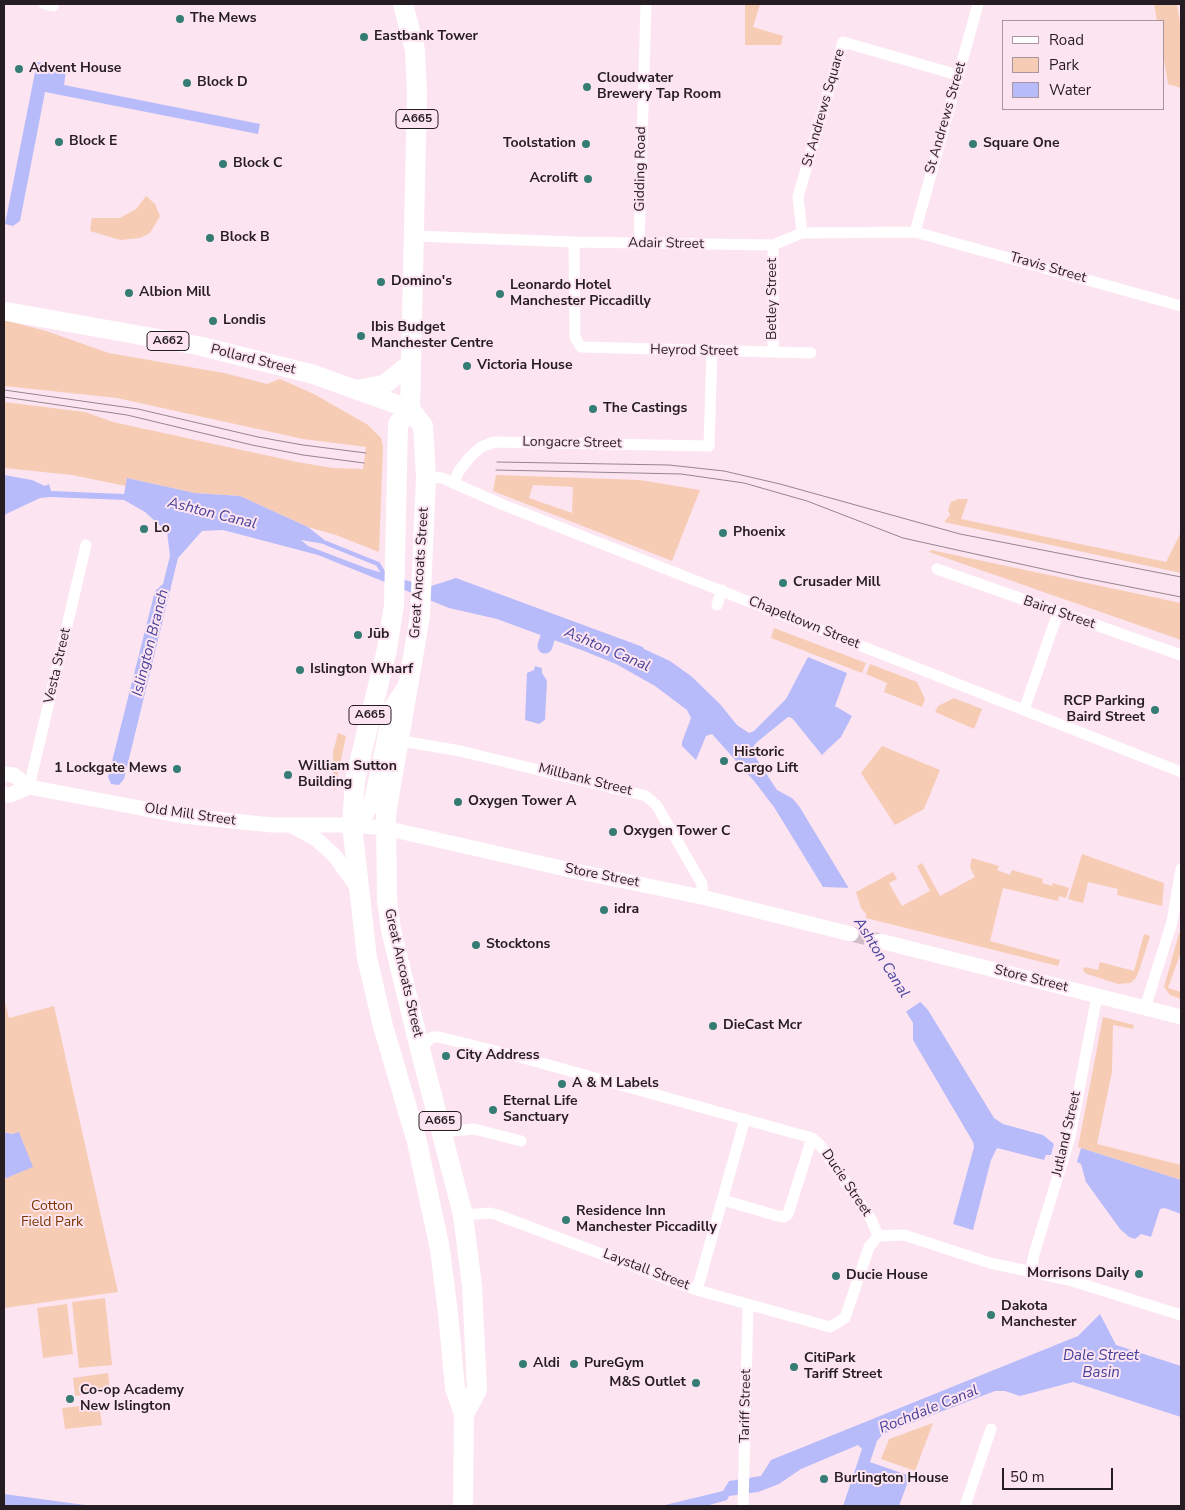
<!DOCTYPE html>
<meta charset="utf-8">
<style>
body{margin:0}
#map{position:relative;width:1185px;height:1510px;overflow:hidden;background:#fde4f1;font-family:"Nunito Sans",sans-serif}
canvas{display:block}
.frame{position:absolute;inset:0;border:5px solid #261d22;pointer-events:none}
.legend{position:absolute;left:1002px;top:20px;width:162px;height:90px;box-sizing:border-box;background:#fde4f1;border:1px solid #a7949e;margin:0;padding:6px 9px;list-style:none;font-size:15px;color:#261d22}
.legend li{display:flex;align-items:center;gap:10px;height:25px}
.legend b{width:25px;border:1px solid #a7949e}
.scale{position:absolute;left:1002px;top:1468px;width:111px;height:22px;box-sizing:border-box;border:2px solid #261d22;border-top:0;padding-left:6px;font-size:15px;line-height:18px;white-space:nowrap;color:#261d22;-webkit-text-stroke:4px #fde4f1;paint-order:stroke}
</style>
<div id="map">
<canvas width="1185" height="1510"></canvas>
<div class="frame"></div>
<ul class="legend">
<li><b style="height:6px;background:#fff"></b>Road</li>
<li><b style="height:14px;background:#f7ccb5"></b>Park</li>
<li><b style="height:14px;background:#b8bbfa"></b>Water</li>
</ul>
<div class="scale">50 m</div>
</div>
<script>
const ctx = document.querySelector('canvas').getContext('2d');
ctx.lineJoin = 'round';
function fill(path, color) { ctx.fillStyle = color; ctx.fill(path, 'evenodd'); }
const poly = rows => new Path2D(rows.map(r => 'M' + r).join(''));
function stroke(path, color, width, dash) { ctx.strokeStyle = color; ctx.lineWidth = width; ctx.lineCap = dash ? 'butt' : 'round'; ctx.setLineDash(dash || []); ctx.stroke(path); }
function label(font, color, halo, rows, align = 'center') {
  ctx.font = font + ' "Nunito Sans",sans-serif'; ctx.lineWidth = 4; ctx.setLineDash([]); ctx.textBaseline = 'middle'; ctx.strokeStyle = halo; ctx.fillStyle = color; for (const [text, x, y, turn = 0] of rows) {
    ctx.save(); ctx.translate(x, y); ctx.rotate((+turn || 0) * Math.PI / 180); ctx.textAlign = isNaN(turn) ? turn : align; if (halo) ctx.strokeText(text, 0, 0); ctx.fillText(text, 0, 0); ctx.restore();
  }
}
fill(poly([
 [745,4,760,4,753,27,783,36,781,45,745,45],
 [1154,4,1177,4,1181,28,1181,88,1168,84,1164,60,1164,21,1157,21],
 [146,196,155,204,160,216,150,233,140,238,120,240,90,231,92,218,120,218,136,209],
 [4,320,46,331,109,353,224,373,267,384,280,379,314,394,368,425,381,438,383,447,379,552,336,535,308,527,240,496,195,493,127,478,126,486,72,475,4,468,4,402,85,412,113,422,297,462,333,468,363,469,366,447,303,439,117,398,4,386],
 [496,475,640,480,700,490,672,561,493,491],
 [533,485,573,487,572,513,529,498],
 [958,499,968,499,961,519,1166,562,1181,532,1181,573,944,522,950,515,948,510,951,502],
 [931,550,1181,603,1181,640,929,552],
 [774,628,866,663,862,673,771,638],
 [870,664,917,682,925,699,922,707,884,692,887,683,866,674],
 [954,698,982,709,974,729,935,712,938,706],
 [338,733,346,736,334,793,333,752],
 [882,746,940,770,924,809,895,825,861,773],
 [1082,854,1164,883,1162,906,1117,895,1118,889,1088,882,1083,903,1068,899],
 [972,858,999,866,997,870,1010,875,1012,870,1043,879,1042,883,1052,886,1053,883,1069,888,1066,898,1059,896,1058,901,1003,888,990,941,1060,960,1058,966,866,918,866,914,861,908,856,892,893,872,897,879,889,883,902,906,930,891,917,866,922,863,940,896,975,877,970,867],
 [1179,933,1181,934,1181,952,1168,988,1181,992,1181,999,1170,995,1164,987],
 [1144,934,1150,936,1141,965,1136,978,1130,983,1118,984,1087,974,1083,971,1084,967,1098,970,1100,962,1134,971],
 [4,998,9,1018,54,1006,118,1292,4,1308,4,1179,32,1167,14,1134,4,1132],
 [1103,1017,1134,1025,1133,1029,1113,1025,1112,1072,1097,1144,1181,1165,1181,1180,1078,1147],
 [105,1298,112,1365,79,1368,72,1302],
 [67,1304,73,1354,43,1358,37,1308],
 [108,1373,110,1391,75,1396,73,1378],
 [99,1404,102,1425,65,1429,62,1408],
 [933,1423,915,1471,881,1459,889,1439]
]), '#f7ccb5');
fill(poly([
 [37,62,51,65,51,68,66,71,64,85,260,124,258,134,45,92,20,221,13,226,5,224],
 [4,475,32,480,45,486,49,484,51,491,124,494,127,478,195,493,240,496,308,527,327,542,324,544,301,540,308,546,366,568,428,587,456,578,643,647,644,649,670,661,691,676,720,704,737,725,749,733,754,731,786,699,808,657,847,673,835,706,852,716,841,737,828,749,822,755,792,718,788,717,757,742,753,747,754,755,777,790,792,798,799,806,848,887,854,906,900,980,928,1010,994,1118,1003,1124,1043,1135,1054,1144,1051,1155,1046,1155,1044,1160,997,1148,991,1160,973,1230,953,1224,974,1147,973,1142,913,1040,913,1023,840,903,823,887,774,807,754,781,712,734,706,736,696,760,682,746,682,742,691,718,687,710,655,686,616,664,584,651,497,619,449,608,318,555,223,530,202,531,178,558,124,779,119,785,111,784,108,777,155,591,163,584,170,556,167,532,145,512,124,500,51,497,40,498,4,515],
 [535,666,542,668,542,673,547,681,545,720,539,724,525,720,527,673,534,670],
 [4,1132,12,1134,19,1132,33,1167,4,1179],
 [1081,1148,1181,1180,1181,1214,1165,1208,1160,1209,1151,1237,1141,1234,1135,1239,1129,1237,1120,1229,1086,1182,1081,1164,1077,1162],
 [1100,1314,1116,1345,1181,1366,1181,1417,1073,1382,1020,1396,1005,1391,995,1391,883,1434,877,1441,870,1462,910,1476,899,1506,843,1506,862,1449,858,1445,801,1469,779,1484,758,1492,729,1496,727,1500,706,1506,661,1506,723,1491,729,1481,761,1476,771,1460,1078,1336],
 [4,1494,92,1506,4,1506]
]), '#b8bbfa');
fill(poly([
 [823,887,851,888,856,905,901,978,923,1000,904,1013,835,901,821,888]
]), '#fde4f1');
stroke(poly([
 [326,543,378,564,387,579]
]), '#b8bbfa', 4.5);
stroke(poly([
 [545,646,551,627]
]), '#b8bbfa', 15);
stroke(poly([
 [851,934,880,941]
]), '#d2bcc8', 15, [15, 8]);
stroke(poly([
 [44,4,53,6,53,4],
 [915,232,978,4],
 [802,233,798,197,843,42,958,75],
 [415,236,574,242,773,245,802,233,915,232,1181,306],
 [574,242,575,337,581,347,811,353],
 [639,244,646,4],
 [773,352,773,245],
 [426,477,442,478,501,504,1181,772],
 [453,483,459,471,470,457,481,447,494,442,709,446,712,350],
 [937,569,1181,655],
 [717,605,722,590],
 [1024,710,1058,613],
 [408,742,460,751,646,796,657,806,702,884,702,897],
 [29,787,86,545],
 [1145,1008,1172,922,1181,869],
 [420,1049,432,1037,439,1037,516,1056,812,1138,820,1145,871,1219,878,1236],
 [443,1132,474,1129,521,1141],
 [723,1200,778,1216,784,1217,788,1214,812,1138],
 [463,1215,490,1213,498,1215,697,1290,830,1327,845,1318,869,1247,878,1236],
 [878,1236,904,1235,990,1263,1069,1280,1181,1315],
 [1031,1271,1034,1254,1070,1137,1097,996],
 [697,1290,745,1119],
 [743,1506,748,1306],
 [965,1506,991,1429]
]), '#fff', 11);
stroke(poly([
 [4,774,14,775,29,787,183,816,272,825,352,825,385,828,570,870,702,897,851,934],
 [4,794,10,795,29,787],
 [352,825,364,818,370,808,391,707,407,683],
 [292,826,316,839,334,855,358,888],
 [880,941,1181,1017]
]), '#fff', 15);
stroke(poly([
 [4,311,200,346,312,374,410,409],
 [359,389,385,384,411,363]
]), '#fff', 19);
stroke(poly([
 [403,4,415,50,417,94,410,409,423,426,426,477,420,616,386,814,387,900,391,930,420,1049,463,1215,472,1286,477,1390,464,1414],
 [410,410,398,424,394,605,387,649,355,780,352,825,367,958,383,1026,417,1142,440,1249,448,1313,455,1388,464,1414,463,1506]
]), '#fff', 20);
stroke(poly([
 [4,390,138,409,258,437,303,445,366,453],
 [4,397,127,415,252,445,303,455,364,463],
 [497,462,669,465,724,471,780,484,960,534,1181,577],
 [496,470,681,474,744,483,807,501,903,538,1079,577,1181,597]
]), '#96858e', 1);
for (const [x, y, r, color] of [
 [180,19,5,"#357c74"],
 [364,37,5,"#357c74"],
 [19,69,5,"#357c74"],
 [187,83,5,"#357c74"],
 [587,87,5,"#357c74"],
 [59,142,5,"#357c74"],
 [586,144,5,"#357c74"],
 [973,144,5,"#357c74"],
 [223,164,5,"#357c74"],
 [588,179,5,"#357c74"],
 [210,238,5,"#357c74"],
 [381,282,5,"#357c74"],
 [129,293,5,"#357c74"],
 [500,294,5,"#357c74"],
 [213,321,5,"#357c74"],
 [361,336,5,"#357c74"],
 [467,366,5,"#357c74"],
 [593,409,5,"#357c74"],
 [144,529,5,"#357c74"],
 [723,533,5,"#357c74"],
 [783,583,5,"#357c74"],
 [358,635,5,"#357c74"],
 [300,670,5,"#357c74"],
 [1155,710,5,"#357c74"],
 [724,761,5,"#357c74"],
 [177,769,5,"#357c74"],
 [288,775,5,"#357c74"],
 [458,802,5,"#357c74"],
 [613,832,5,"#357c74"],
 [604,910,5,"#357c74"],
 [476,945,5,"#357c74"],
 [713,1026,5,"#357c74"],
 [446,1056,5,"#357c74"],
 [562,1084,5,"#357c74"],
 [493,1110,5,"#357c74"],
 [566,1220,5,"#357c74"],
 [1139,1274,5,"#357c74"],
 [836,1276,5,"#357c74"],
 [991,1315,5,"#357c74"],
 [523,1364,5,"#357c74"],
 [574,1364,5,"#357c74"],
 [794,1367,5,"#357c74"],
 [696,1383,5,"#357c74"],
 [70,1399,5,"#357c74"],
 [824,1479,5,"#357c74"]
]) { const dot = new Path2D(); dot.arc(x, y, r, 0, 2 * Math.PI); ctx.fillStyle = color; ctx.fill(dot); stroke(dot, '#fde4f1', 2); }
for (const [x, y, w] of [
 [417,119,42],
 [168,341,42],
 [370,715,42],
 [440,1121,42]
]) { const box = new Path2D(); box.roundRect(x - w / 2, y - 9.5, w, 19, 4); ctx.fillStyle = '#fde4f1'; ctx.fill(box); stroke(box, '#261d22', 1); }
label('bold 12px', '#261d22', null, [
 ["A665",417,119],
 ["A662",168,341],
 ["A665",370,715],
 ["A665",440,1121]
]);
label('bold 14px', '#261d22', '#fde4f1', [
 ["The Mews",190,19],
 ["Eastbank Tower",374,37],
 ["Advent House",29,69],
 ["Cloudwater",597,79],
 ["Brewery Tap Room",597,95],
 ["Block D",197,83],
 ["Block E",69,142],
 ["Toolstation",576,144,"right"],
 ["Square One",983,144],
 ["Block C",233,164],
 ["Acrolift",578,179,"right"],
 ["Block B",220,238],
 ["Domino's",391,282],
 ["Leonardo Hotel",510,286],
 ["Manchester Piccadilly",510,302],
 ["Albion Mill",139,293],
 ["Londis",223,321],
 ["Ibis Budget",371,328],
 ["Manchester Centre",371,344],
 ["Victoria House",477,366],
 ["The Castings",603,409],
 ["Lo",154,529],
 ["Phoenix",733,533],
 ["Crusader Mill",793,583],
 ["Jūb",368,635],
 ["Islington Wharf",310,670],
 ["RCP Parking",1145,702,"right"],
 ["Baird Street",1145,718,"right"],
 ["Historic",734,753],
 ["Cargo Lift",734,769],
 ["William Sutton",298,767],
 ["Building",298,783],
 ["1 Lockgate Mews",167,769,"right"],
 ["Oxygen Tower A",468,802],
 ["Oxygen Tower C",623,832],
 ["idra",614,910],
 ["Stocktons",486,945],
 ["DieCast Mcr",723,1026],
 ["City Address",456,1056],
 ["A & M Labels",572,1084],
 ["Eternal Life",503,1102],
 ["Sanctuary",503,1118],
 ["Residence Inn",576,1212],
 ["Manchester Piccadilly",576,1228],
 ["Morrisons Daily",1129,1274,"right"],
 ["Ducie House",846,1276],
 ["Dakota",1001,1307],
 ["Manchester",1001,1323],
 ["CitiPark",804,1359],
 ["Tariff Street",804,1375],
 ["Aldi",533,1364],
 ["PureGym",584,1364],
 ["M&S Outlet",686,1383,"right"],
 ["Co-op Academy",80,1391],
 ["New Islington",80,1407],
 ["Burlington House",834,1479]
], 'left');
label('14px', '#261d22', '#fde4f1', [
 ["St Andrews Square",824,108,-74],
 ["St Andrews Street",946,118,-74],
 ["Gidding Road",641,169,-89],
 ["Adair Street",666,244,1],
 ["Travis Street",1048,268,16],
 ["Betley Street",773,299,-90],
 ["Heyrod Street",694,351,1],
 ["Pollard Street",253,360,14],
 ["Longacre Street",572,443,1],
 ["Great Ancoats Street",420,573,-86],
 ["Baird Street",1059,613,19],
 ["Chapeltown Street",804,623,22],
 ["Vesta Street",58,666,-77],
 ["Millbank Street",585,780,14],
 ["Old Mill Street",190,815,8],
 ["Store Street",602,876,11],
 ["Great Ancoats Street",403,973,77],
 ["Store Street",1031,979,14],
 ["Jutland Street",1067,1134,-77],
 ["Ducie Street",846,1183,56],
 ["Laystall Street",646,1270,21],
 ["Tariff Street",746,1406,-89]
]);
label('14px', '#7c3601', '#fde4f1', [
 ["Cotton",52,1207],
 ["Field Park",52,1223]
]);
label('italic 15px', '#47429b', '#fde4f1', [
 ["Ashton Canal",212,514,14],
 ["Islington Branch",151,643,-76],
 ["Ashton Canal",607,650,23],
 ["Ashton Canal",881,958,58],
 ["Dale Street",1101,1356],
 ["Basin",1101,1373],
 ["Rochdale Canal",929,1410,-22]
]);
</script>
